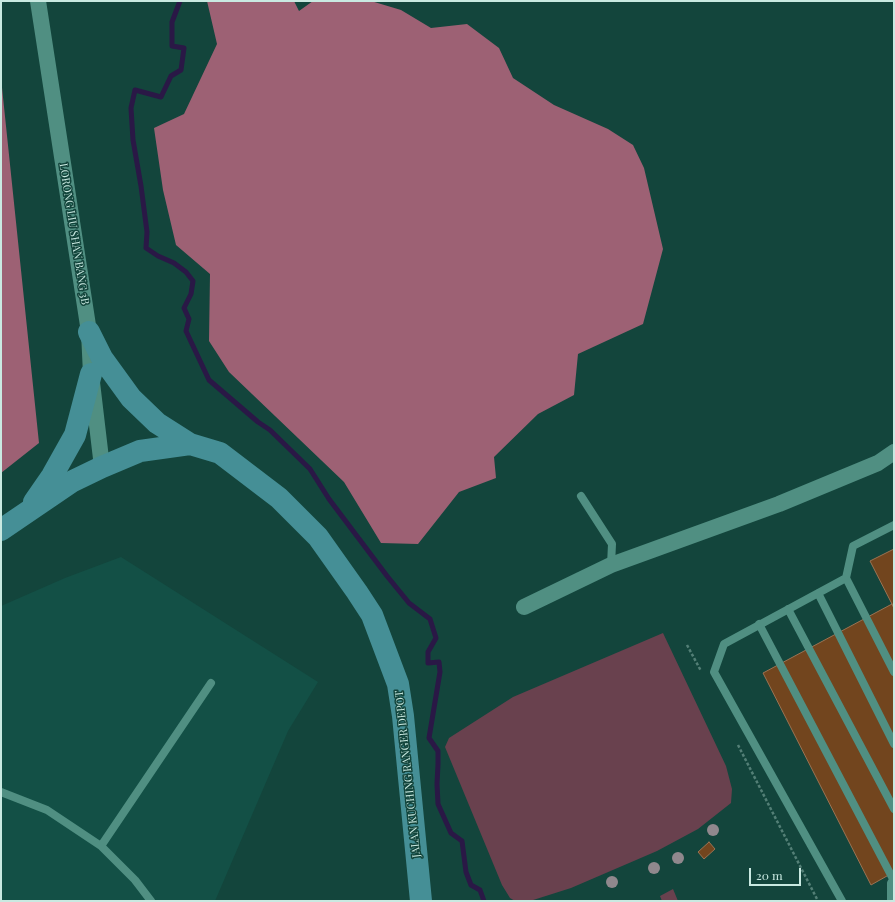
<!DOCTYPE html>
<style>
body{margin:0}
#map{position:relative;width:895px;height:902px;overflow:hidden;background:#13453c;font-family:"Playfair Display",serif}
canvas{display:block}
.frame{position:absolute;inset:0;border:2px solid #c9e9e1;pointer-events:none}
.scale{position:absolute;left:749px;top:868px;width:52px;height:18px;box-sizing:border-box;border:2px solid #c9e9e1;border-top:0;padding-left:5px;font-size:12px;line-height:14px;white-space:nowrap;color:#c9e9e1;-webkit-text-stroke:3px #13453c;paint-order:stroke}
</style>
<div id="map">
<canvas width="895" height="902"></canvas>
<div class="frame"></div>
<div class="scale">20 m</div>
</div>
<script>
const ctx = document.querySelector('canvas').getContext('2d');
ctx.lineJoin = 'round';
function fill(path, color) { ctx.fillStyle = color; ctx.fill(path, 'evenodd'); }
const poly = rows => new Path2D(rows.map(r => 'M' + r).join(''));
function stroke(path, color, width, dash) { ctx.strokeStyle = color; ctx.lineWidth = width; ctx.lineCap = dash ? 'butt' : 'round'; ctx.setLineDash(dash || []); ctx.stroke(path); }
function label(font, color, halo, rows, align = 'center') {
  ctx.font = font + ' "Playfair Display",serif'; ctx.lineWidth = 3; ctx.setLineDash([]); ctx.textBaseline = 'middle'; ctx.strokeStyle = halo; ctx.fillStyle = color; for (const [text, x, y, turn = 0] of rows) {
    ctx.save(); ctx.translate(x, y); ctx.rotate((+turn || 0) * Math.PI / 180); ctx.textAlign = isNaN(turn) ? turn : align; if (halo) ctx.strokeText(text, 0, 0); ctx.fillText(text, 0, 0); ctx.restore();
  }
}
fill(poly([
 [121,557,318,682,288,731,215,901,1,901,1,606,65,578]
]), '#135046');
fill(poly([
 [663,633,726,766,732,789,731,803,698,829,657,851,571,888,530,901,515,901,510,898,502,885,445,747,449,738,513,697],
 [673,889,678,901,662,901,660,896]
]), '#69414e');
fill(poly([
 [207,1,294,1,299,11,313,1,371,1,401,10,431,28,467,24,499,48,513,78,554,105,608,129,633,145,644,168,663,249,643,324,578,354,574,395,538,414,494,457,496,478,459,492,418,544,381,543,344,482,229,372,209,341,210,274,176,245,163,190,154,128,184,114,217,44],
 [1,78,39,443,1,473]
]), '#9d6174');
stroke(poly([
 [180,1,172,22,172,46,184,48,181,70,171,76,161,97,135,90,131,108,133,140,141,186,147,232,146,248,158,256,174,263,186,272,193,281,191,294,184,308,189,319,186,331,209,380,258,422,270,430,310,469,329,499,387,576,409,603,430,619,436,638,428,652,428,663,439,662,440,672,429,738,438,751,438,764,437,784,438,804,451,833,462,841,466,872,471,885,480,890,484,901]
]), '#2a1846', 5);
const building = poly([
 [894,549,894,608,870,561,894,549],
 [892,604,894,608,894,872,871,885,763,673,892,604],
 [709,842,715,849,704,859,698,852,709,842]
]);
fill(building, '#72451e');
stroke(building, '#9b7353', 1);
stroke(poly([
 [687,645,701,671],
 [738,745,818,901]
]), '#537f76', 2.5, [3, 2]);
stroke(poly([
 [581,496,612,544,611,565],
 [846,578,853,546,894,525],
 [818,593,894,744],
 [788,609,894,809],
 [759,624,893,879],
 [1,792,47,810,101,846,135,880,151,901],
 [101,846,211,683],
 [842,901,714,672,724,644,846,578,894,672],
 [891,901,891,883,894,878]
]), '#508f82', 8);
stroke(poly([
 [38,1,89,332,91,374,102,467],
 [524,607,611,565,779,504,878,463,894,452]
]), '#508f82', 16);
stroke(poly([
 [89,332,102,358,131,398,157,423,190,444],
 [34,502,52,476,75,435,91,374],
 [1,530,73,481,102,467,140,451,190,444,220,453,279,498,318,537,357,592,372,615,398,684,403,716,421,901]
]), '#458f96', 22);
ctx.fillStyle = '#90888d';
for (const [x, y] of [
 [713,830],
 [678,858],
 [654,868],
 [612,882]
]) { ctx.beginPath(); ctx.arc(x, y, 6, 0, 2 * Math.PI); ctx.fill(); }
label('11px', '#c9e9e1', '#13453c', [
 ["LORONG LIU SHAN BANG 3B",74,234,81],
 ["JALAN KUCHING RANGER DEPOT",408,774,-96]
]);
</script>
